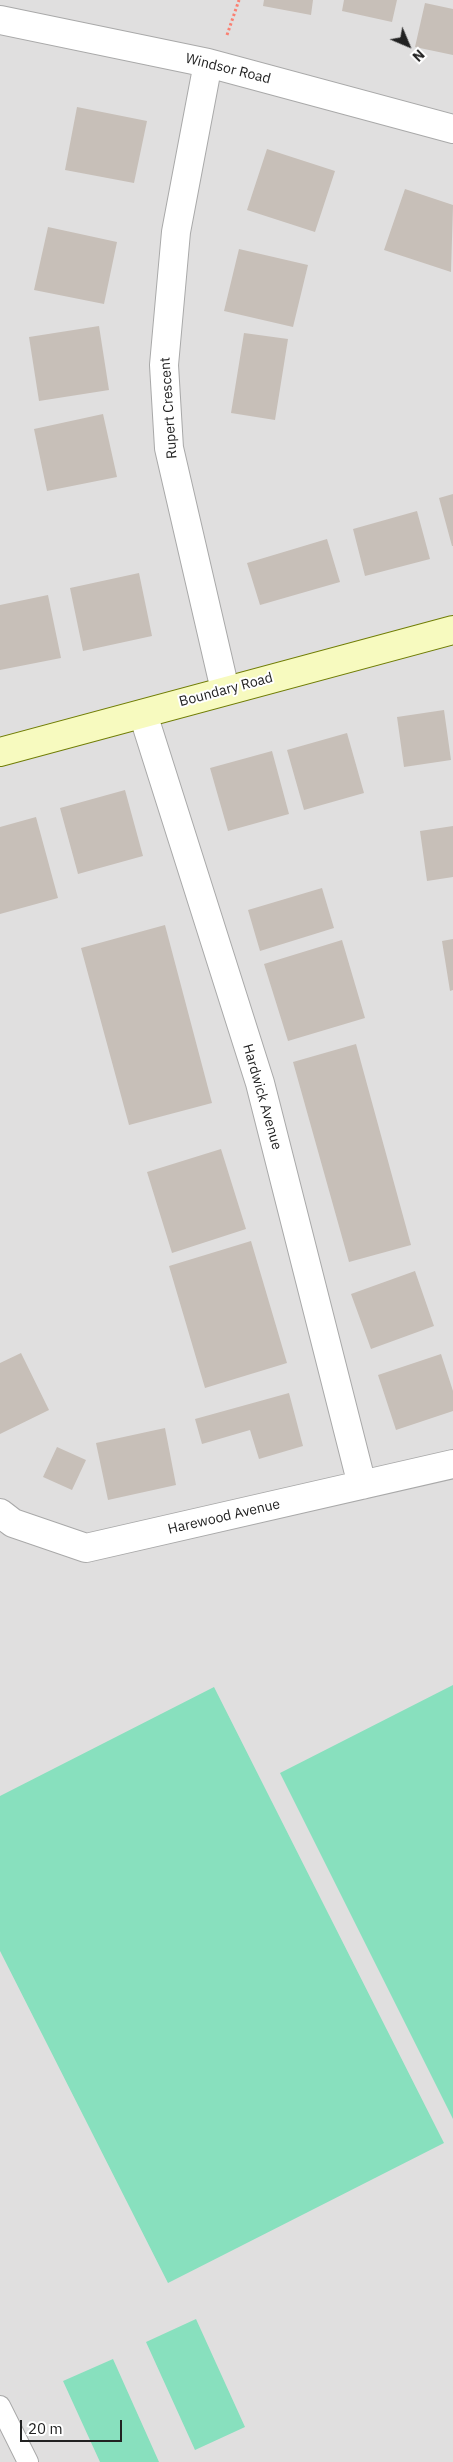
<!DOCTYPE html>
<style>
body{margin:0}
#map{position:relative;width:453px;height:2462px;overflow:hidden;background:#f2efe9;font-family:"IBM Plex Sans",sans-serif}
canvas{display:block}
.north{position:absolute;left:383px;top:20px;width:50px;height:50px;-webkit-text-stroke:4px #fff;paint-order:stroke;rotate:135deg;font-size:14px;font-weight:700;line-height:20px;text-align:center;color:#222}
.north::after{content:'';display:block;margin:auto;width:18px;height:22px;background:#222;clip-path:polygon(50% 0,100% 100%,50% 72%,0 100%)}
.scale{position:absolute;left:20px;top:2420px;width:102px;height:22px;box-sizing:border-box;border:2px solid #222;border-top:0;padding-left:6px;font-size:15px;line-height:18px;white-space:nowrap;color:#222;-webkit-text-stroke:4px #fff;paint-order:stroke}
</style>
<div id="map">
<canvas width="453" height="2462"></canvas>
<div class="north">N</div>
<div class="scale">20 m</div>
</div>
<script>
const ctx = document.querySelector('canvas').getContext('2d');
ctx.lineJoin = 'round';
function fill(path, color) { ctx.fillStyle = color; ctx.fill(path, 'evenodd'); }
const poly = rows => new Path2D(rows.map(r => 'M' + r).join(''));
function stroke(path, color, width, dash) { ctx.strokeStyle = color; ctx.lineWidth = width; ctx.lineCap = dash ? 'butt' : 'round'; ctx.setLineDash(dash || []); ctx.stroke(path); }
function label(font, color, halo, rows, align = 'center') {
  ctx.font = font + ' "IBM Plex Sans",sans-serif'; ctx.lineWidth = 4; ctx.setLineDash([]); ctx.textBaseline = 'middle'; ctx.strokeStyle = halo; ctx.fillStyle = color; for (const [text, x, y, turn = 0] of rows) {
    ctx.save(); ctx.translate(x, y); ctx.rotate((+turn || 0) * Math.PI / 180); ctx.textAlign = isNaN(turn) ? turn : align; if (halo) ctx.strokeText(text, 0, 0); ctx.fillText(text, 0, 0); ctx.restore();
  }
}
fill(poly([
 [0,0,453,0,453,2462,0,2462]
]), '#e0dfdf');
fill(poly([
 [453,1685,453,2119,280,1773],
 [214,1687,444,2143,168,2283,0,1951,0,1796],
 [196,2319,245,2427,195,2450,146,2342],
 [113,2359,159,2462,100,2462,63,2381]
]), '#88e0be');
fill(poly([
 [264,0,313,0,311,15,263,6],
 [344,0,397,0,392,22,342,11],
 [425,3,453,9,453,55,415,47],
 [77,107,147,121,134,183,65,170],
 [267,149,335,171,315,232,247,210],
 [405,189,453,205,451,272,384,250],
 [48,227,117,242,104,304,34,290],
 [239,249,308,265,293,327,224,311],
 [99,326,109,390,39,401,29,337],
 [244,333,288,339,275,420,231,413],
 [103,414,117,477,47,491,34,429],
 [453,494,453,546,452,546,439,498],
 [417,511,430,559,365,576,353,529],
 [327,539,340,582,260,605,247,563],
 [139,573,152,636,83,651,70,588],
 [48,595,61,658,0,670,0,605],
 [444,710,451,760,404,767,397,717],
 [347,733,364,793,304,810,287,750],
 [272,751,289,814,228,831,210,768],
 [125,790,143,856,78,874,60,808],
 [36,817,58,898,0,914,0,827],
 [453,826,453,877,427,881,420,831],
 [322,888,334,928,260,951,248,910],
 [165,925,212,1103,129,1125,81,948],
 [453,939,453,990,450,991,442,941],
 [342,940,365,1018,288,1041,264,964],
 [356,1044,411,1245,349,1262,293,1062],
 [221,1149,246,1229,172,1253,147,1172],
 [251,1241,287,1363,205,1388,169,1266],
 [415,1271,434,1326,371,1349,351,1294],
 [21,1353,49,1410,0,1434,0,1363],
 [441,1354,453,1391,453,1411,396,1430,378,1375],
 [289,1393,303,1446,259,1459,250,1430,202,1444,195,1419],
 [165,1428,176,1485,108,1500,96,1443],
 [57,1447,86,1460,72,1490,43,1477]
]), '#c7bfb8');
const lane = poly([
 [0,2406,28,2462]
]);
const street = poly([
 [0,20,208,63,453,129],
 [208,63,176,232,164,365,169,448,225,690],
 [143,714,260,1083,362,1485],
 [0,1513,13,1523,86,1548,453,1464]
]);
const secondary = poly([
 [0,752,453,630]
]);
stroke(lane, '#a9a9a9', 22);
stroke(street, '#a9a9a9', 30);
stroke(secondary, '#707d05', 30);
stroke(poly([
 [227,35,239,0]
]), '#fa8072', 3, [2.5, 2.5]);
stroke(lane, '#fff', 20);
stroke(street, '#fff', 28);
stroke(secondary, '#f7fabf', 28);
label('14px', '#222', '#fff', [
 ["Windsor Road",228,69,14],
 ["Rupert Crescent",169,408,-94],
 ["Boundary Road",226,690,-15],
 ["Hardwick Avenue",262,1097,74],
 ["Harewood Avenue",224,1517,-13]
]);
</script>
